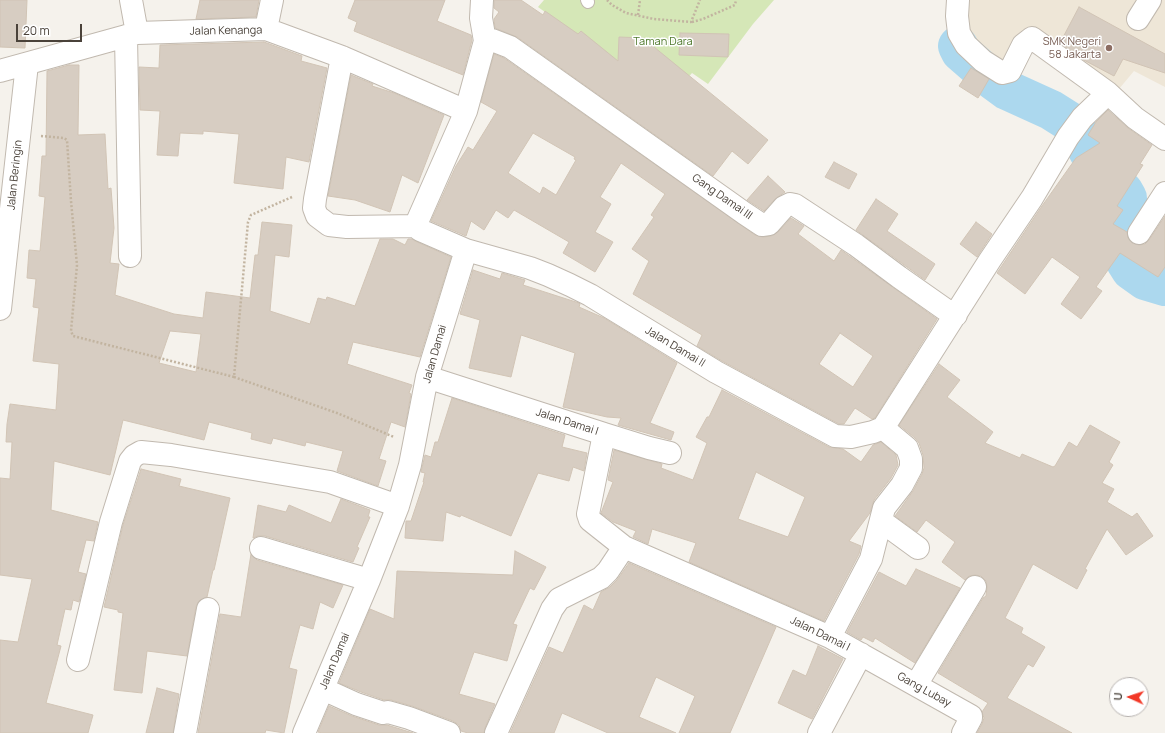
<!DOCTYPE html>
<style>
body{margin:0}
#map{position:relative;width:1165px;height:733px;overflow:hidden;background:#f5f2ec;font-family:Manrope,sans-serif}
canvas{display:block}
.north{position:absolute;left:1109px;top:677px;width:40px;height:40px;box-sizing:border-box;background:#fff;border:1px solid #b7b3b0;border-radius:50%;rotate:273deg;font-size:11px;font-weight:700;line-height:16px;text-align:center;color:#4a423a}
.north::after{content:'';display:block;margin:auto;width:14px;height:18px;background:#f23827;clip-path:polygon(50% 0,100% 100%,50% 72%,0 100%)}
.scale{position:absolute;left:16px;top:24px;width:66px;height:18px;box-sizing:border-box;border:2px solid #4a423a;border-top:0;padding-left:5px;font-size:12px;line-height:14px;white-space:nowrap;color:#4a423a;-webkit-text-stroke:3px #fff;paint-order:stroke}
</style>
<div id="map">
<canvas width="1165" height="733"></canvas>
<div class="north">U</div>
<div class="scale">20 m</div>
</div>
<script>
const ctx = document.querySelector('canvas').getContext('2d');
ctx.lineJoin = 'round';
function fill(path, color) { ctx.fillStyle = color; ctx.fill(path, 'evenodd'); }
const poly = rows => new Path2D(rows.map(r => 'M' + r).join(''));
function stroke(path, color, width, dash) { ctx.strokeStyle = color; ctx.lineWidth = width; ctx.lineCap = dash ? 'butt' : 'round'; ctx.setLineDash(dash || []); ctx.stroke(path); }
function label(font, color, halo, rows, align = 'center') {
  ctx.font = font + ' Manrope,sans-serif'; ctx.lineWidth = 3; ctx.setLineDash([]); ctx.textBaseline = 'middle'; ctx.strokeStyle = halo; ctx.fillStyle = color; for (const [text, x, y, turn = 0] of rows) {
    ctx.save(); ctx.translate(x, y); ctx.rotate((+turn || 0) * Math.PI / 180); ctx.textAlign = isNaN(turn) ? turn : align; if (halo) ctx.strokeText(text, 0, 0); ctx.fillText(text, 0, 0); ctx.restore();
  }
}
fill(poly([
 [962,0,1165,0,1165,87,1134,71,1114,95,1042,39,1001,66,972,42]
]), '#eee6d7');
fill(poly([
 [544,0,774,0,753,24,708,84,692,73,672,96,627,71,538,7]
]), '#d5e7b7');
stroke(poly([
 [958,46,961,52,992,79,1007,90,1051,110,1070,122,1080,135,1099,171,1123,191,1127,198,1127,217,1122,240,1123,251,1126,262,1131,270,1145,280,1165,286]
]), '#acd8ee', 40);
const building = poly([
 [0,0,27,0,25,48,0,47,0,0],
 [200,0,259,0,256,17,196,19,200,0],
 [355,0,445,0,437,21,471,35,472,40,463,75,354,31,357,22,348,18,355,0],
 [494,0,521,0,543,15,545,11,578,34,581,31,618,61,619,37,643,38,768,140,748,164,732,151,713,176,517,37,495,28,494,19,499,12,494,8,494,0],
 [1079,7,1165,54,1165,73,1123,59,1114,76,1080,58,1060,43,1079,7],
 [680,33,729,34,728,57,679,55,680,33],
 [264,42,302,56,301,61,327,68,309,162,286,157,283,189,234,183,239,134,203,131,203,134,180,133,178,156,157,155,160,111,140,110,139,67,159,68,160,45,264,42],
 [494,54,504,58,755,235,763,237,771,236,778,232,791,218,804,226,798,234,834,261,841,250,937,319,875,418,872,419,855,408,844,424,839,424,722,361,697,346,702,335,633,294,649,261,632,249,654,217,651,215,665,194,621,163,600,197,611,204,595,232,613,242,595,272,563,253,569,242,514,210,508,218,496,210,484,230,471,221,466,236,431,221,456,166,468,147,473,150,497,111,481,102,494,54],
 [533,133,575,157,574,159,576,160,556,195,543,187,540,194,508,173,533,133],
 [840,333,873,356,853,387,819,364,840,333],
 [69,65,79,65,78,135,105,134,108,189,111,188,114,228,110,263,119,264,115,295,174,314,203,318,206,292,250,298,255,255,258,255,262,222,292,225,289,257,275,255,270,311,310,324,318,298,326,300,327,297,355,306,380,239,393,239,405,245,408,239,412,239,415,241,451,257,420,357,353,342,347,364,412,385,409,393,411,394,405,427,391,422,379,459,386,461,378,486,337,471,343,451,306,442,305,446,273,438,271,444,251,439,252,433,209,422,204,440,123,420,110,475,54,461,51,510,98,522,94,541,86,540,78,572,86,574,79,602,73,600,71,610,65,609,57,645,61,646,46,703,93,715,88,733,0,733,0,640,18,642,32,579,0,575,0,478,10,479,12,442,6,442,7,424,10,404,56,410,59,364,33,361,39,308,33,307,36,279,27,278,29,250,40,251,45,197,39,196,42,156,46,156,47,71,69,65],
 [170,331,201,334,196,372,159,363,170,331],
 [971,68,989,79,978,98,959,86,971,68],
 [351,75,373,84,372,86,394,93,444,115,418,183,402,175,390,212,355,200,328,196,351,75],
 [1108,110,1128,128,1152,145,1140,164,1143,165,1117,206,1123,210,1113,224,1127,232,1128,238,1132,243,1139,245,1145,244,1149,240,1165,216,1165,267,1158,277,1120,253,1096,287,1102,291,1081,319,1061,304,1080,277,1052,257,1025,294,997,273,1042,206,1076,158,1100,143,1088,135,1096,122,1108,110],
 [834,162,857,174,849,189,825,177,834,162],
 [768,176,785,192,775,199,764,211,747,200,768,176],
 [876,199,898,214,887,231,935,264,925,280,856,230,876,199],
 [976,222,992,234,977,257,960,244,976,222],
 [473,270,500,279,502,273,525,280,523,285,579,303,580,304,579,307,604,318,677,363,650,423,674,432,671,440,618,425,621,418,607,417,563,407,575,353,521,335,511,377,469,368,480,320,460,314,473,270],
 [939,364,960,380,947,397,993,432,985,443,1020,458,1022,454,1053,467,1055,466,1069,442,1077,447,1090,425,1120,442,1109,462,1113,465,1102,483,1114,489,1107,502,1132,517,1137,513,1153,536,1126,555,1107,529,1085,569,1087,570,1077,589,1033,564,1005,618,1023,628,1021,633,1045,647,1033,667,1028,664,1007,698,1072,733,977,733,982,724,984,718,982,712,988,703,938,673,983,598,986,596,987,587,986,581,981,576,975,575,969,576,965,580,942,562,955,542,926,520,917,532,895,516,913,491,922,474,924,468,923,455,919,443,915,438,899,425,939,364],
 [722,390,829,447,843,449,861,462,873,445,881,442,896,455,898,465,891,478,874,500,870,513,849,541,861,546,859,554,824,621,689,562,696,543,652,529,648,544,633,537,636,531,613,522,601,513,613,482,608,480,614,450,662,464,661,468,693,480,707,443,696,437,707,417,709,417,722,390],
 [756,472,805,497,788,537,738,519,756,472],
 [452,398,565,435,562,447,587,453,584,471,573,467,569,481,538,473,511,536,461,515,460,517,446,512,443,541,405,538,406,521,411,521,424,482,423,482,425,473,421,472,425,455,431,457,435,442,438,442,452,398],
 [141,469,181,479,179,486,230,498,214,570,213,570,207,597,199,601,196,607,187,656,147,651,142,693,114,690,123,613,118,612,118,610,104,607,123,525,141,469],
 [341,499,370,510,368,517,370,517,357,547,359,548,353,562,265,536,258,536,253,538,258,505,286,512,289,505,331,523,341,499],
 [515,551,546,567,534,590,530,588,513,624,517,625,507,661,474,652,459,694,495,704,485,728,484,733,468,733,461,731,459,725,453,721,412,706,391,700,384,700,361,692,339,683,370,609,394,619,397,571,513,575,515,551],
 [251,554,257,560,343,585,333,608,320,602,313,629,300,625,289,668,297,670,284,733,266,730,265,733,198,733,220,614,241,617,251,554],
 [629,563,776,627,730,733,679,733,695,696,656,677,639,717,676,733,608,733,562,713,554,733,510,733,549,647,563,653,584,605,593,610,601,592,610,587,617,580,629,563],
 [916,569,960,588,915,663,875,638,873,642,863,637,861,640,847,632,879,572,906,586,916,569],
 [818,646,843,659,812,719,778,703,793,670,806,676,818,646],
 [157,688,179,694,173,733,146,733,157,688],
 [329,706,352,716,379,725,387,725,413,733,322,733,318,732,329,706]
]);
fill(building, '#d7cdc2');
stroke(building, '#d1c4b5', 1);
const service = poly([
 [587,0,588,2]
]);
const minor = poly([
 [131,0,137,33],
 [958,0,957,16,959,33,966,45,983,61,1002,73,1010,71,1023,45,1032,38,1108,93,1135,118,1165,139],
 [1138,19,1150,0],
 [266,29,272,0],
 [126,36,130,256],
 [485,41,492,40,510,47,744,213,762,225,769,224,784,207,790,204,795,205,856,245,899,277,946,310,956,315],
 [342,57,315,199,314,208,317,216,329,225,347,227,418,226],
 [0,71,137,33,266,29,342,57,466,111],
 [1139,233,1165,193],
 [466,250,530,268,548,275,570,285,590,295,716,372,835,436,851,437,873,432,883,428],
 [0,309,27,64],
 [427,377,604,434,588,514,590,520,624,547,830,637,971,716,971,718,963,733],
 [883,428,990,260,1032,198,1068,137,1082,118,1108,93],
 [604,434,649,448,670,453],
 [881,521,918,548],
 [261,548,369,580],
 [830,637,871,559,884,508,902,485,911,468,911,459,907,448,883,428],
 [78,660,111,522,130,461,134,456,141,452,171,455,330,482,398,506],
 [916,685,975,587],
 [323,689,356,704,383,713,388,712,409,718,449,733],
 [185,733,208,609],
 [304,733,369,580,398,506,410,465,427,377,466,250,420,230,418,226,417,222,466,111,485,41,481,18,482,0],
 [496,733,552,609,559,599,601,578,608,571,624,547],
 [819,733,861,654]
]);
stroke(service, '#c1b9af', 14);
stroke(minor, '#c1b9af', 24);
stroke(poly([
 [607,0,612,5,626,13,654,19,691,22,700,0],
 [638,15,640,0],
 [692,22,703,19,735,5,736,0],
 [41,136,64,138,67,140,71,201,77,265,71,331,73,336,234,377],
 [292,197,251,215,248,222,234,377,337,413,394,437]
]), '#c2b4a0', 2.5, [2, 2]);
stroke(service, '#fff', 12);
stroke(minor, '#fff', 22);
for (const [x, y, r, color] of [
 [1109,48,4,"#8d6e63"]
]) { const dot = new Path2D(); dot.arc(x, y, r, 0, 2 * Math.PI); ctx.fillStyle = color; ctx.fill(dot); stroke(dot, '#fff', 1.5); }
label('11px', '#4a423a', '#fff', [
 ["Jalan Kenanga",226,31,-1],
 ["Jalan Beringin",15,175,-84],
 ["Gang Damai III",722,197,35],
 ["Jalan Damai II",675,347,31],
 ["Jalan Damai",435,354,-74],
 ["Jalan Damai I",567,422,18],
 ["Jalan Damai I",820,634,26],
 ["Jalan Damai",335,661,-67],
 ["Gang Lubay",924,690,29]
]);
label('11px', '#507a2e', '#fff', [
 ["Taman Dara",663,42]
]);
label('11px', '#785e54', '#fff', [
 ["SMK Negeri",1101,42],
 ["58 Jakarta",1101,55]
], 'right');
</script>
